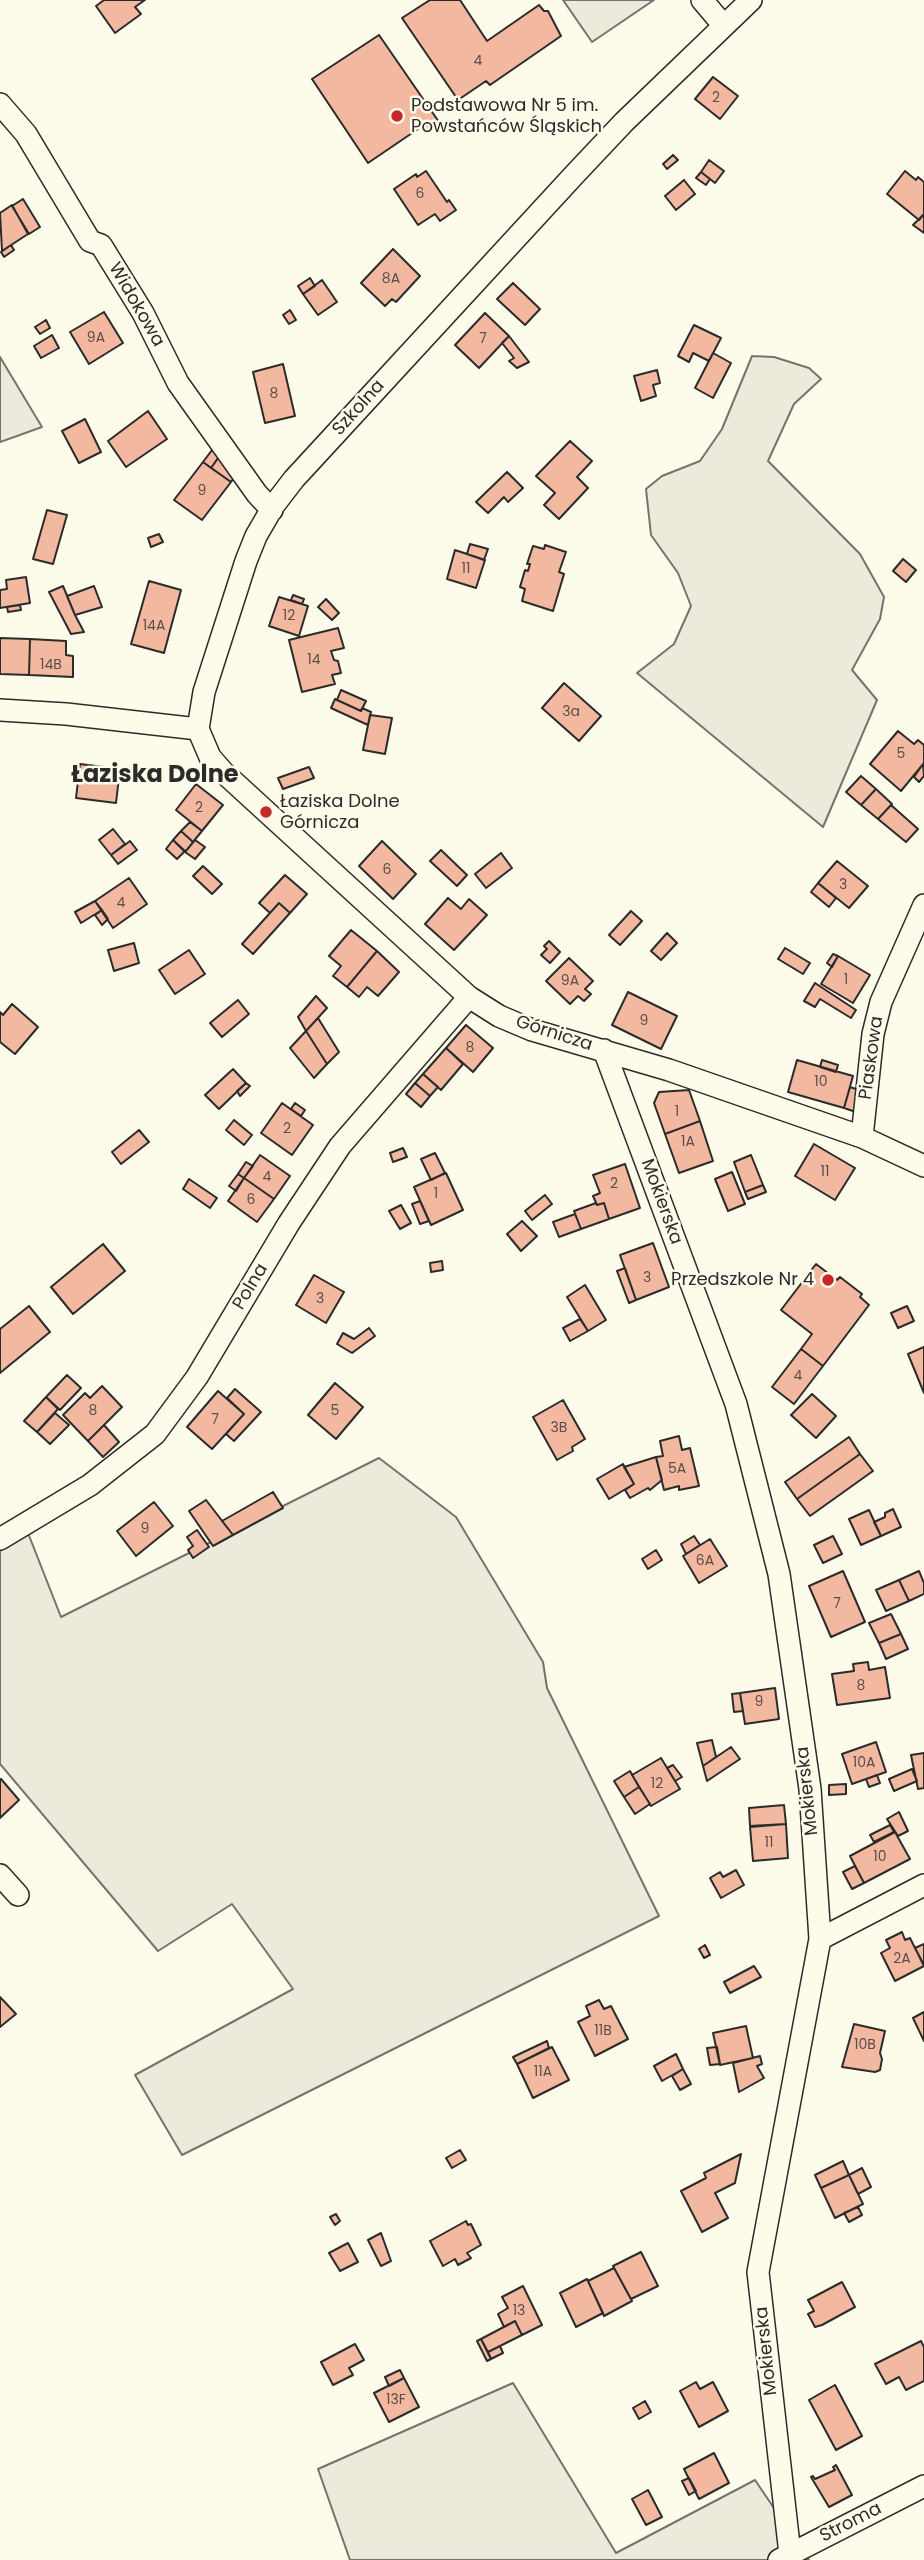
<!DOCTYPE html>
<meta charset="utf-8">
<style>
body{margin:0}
canvas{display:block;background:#fdfbea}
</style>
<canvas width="924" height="2560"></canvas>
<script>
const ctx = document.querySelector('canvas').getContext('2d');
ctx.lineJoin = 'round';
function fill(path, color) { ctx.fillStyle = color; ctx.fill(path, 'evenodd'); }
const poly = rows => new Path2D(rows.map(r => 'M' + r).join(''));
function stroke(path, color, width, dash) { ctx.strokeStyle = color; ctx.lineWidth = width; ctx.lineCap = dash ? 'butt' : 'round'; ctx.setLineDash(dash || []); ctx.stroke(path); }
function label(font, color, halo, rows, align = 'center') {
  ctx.font = font + ' Poppins,sans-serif'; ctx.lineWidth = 5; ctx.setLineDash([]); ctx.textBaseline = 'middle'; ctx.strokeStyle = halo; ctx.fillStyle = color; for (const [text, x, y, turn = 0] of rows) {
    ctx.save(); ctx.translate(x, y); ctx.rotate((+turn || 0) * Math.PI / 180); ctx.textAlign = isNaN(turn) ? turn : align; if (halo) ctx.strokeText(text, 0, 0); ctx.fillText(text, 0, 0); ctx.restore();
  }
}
const green = poly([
 [563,0,654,0,592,42,563,0],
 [752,356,774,357,809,368,821,379,794,404,768,461,860,554,884,597,880,619,852,670,877,700,823,827,637,673,674,644,691,606,678,573,651,535,646,489,662,476,700,461,722,429,752,356],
 [0,357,42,427,0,442,0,357],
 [379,1458,456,1517,543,1662,547,1688,659,1916,182,2155,135,2075,293,1989,232,1904,158,1951,0,1764,0,1551,28,1533,61,1617,379,1458],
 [513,2383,616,2553,755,2480,809,2560,350,2560,318,2469,513,2383]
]);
fill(green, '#ecebdb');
stroke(green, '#74746e', 2);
const building = poly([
 [104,0,145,0,135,7,141,14,115,33,96,6,104,0],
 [430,0,460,0,487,41,539,5,544,11,548,11,561,36,490,85,486,81,458,100,402,18,430,0],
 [379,35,439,122,425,132,421,127,368,163,312,79,379,35],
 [713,77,738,96,720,119,695,99,713,77],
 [673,155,678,160,667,169,663,164,673,155],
 [709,160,724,171,715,183,701,172,709,160],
 [426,171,447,202,449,200,456,210,440,221,435,214,418,225,394,189,416,174,417,177,426,171],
 [905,171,916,180,918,177,924,182,924,214,919,220,887,194,905,171],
 [701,172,710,179,706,185,696,178,701,172],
 [684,180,695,194,676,210,665,196,684,180],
 [23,199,40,227,29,234,12,206,23,199],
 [12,205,28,234,2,251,0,213,12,205],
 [924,214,924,233,913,225,924,214],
 [11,245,14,250,4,257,1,252,11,245],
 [393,249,420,276,396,302,392,299,385,306,361,283,393,249],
 [310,278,315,286,303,294,298,286,310,278],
 [322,280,337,302,318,315,303,294,322,280],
 [513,283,540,309,525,325,497,299,513,283],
 [290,310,296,320,289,324,283,315,290,310],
 [104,312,123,343,89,364,70,332,104,312],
 [485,313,509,336,479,368,455,345,485,313],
 [46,320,50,328,40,334,35,327,46,320],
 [694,325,721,338,709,361,693,353,689,362,678,356,694,325],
 [52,335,59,348,41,358,34,346,52,335],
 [509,336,529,362,517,368,509,361,514,358,502,343,509,336],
 [713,353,731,363,713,398,695,388,713,353],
 [283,364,295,416,265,423,253,372,283,364],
 [657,370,660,383,653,385,656,396,641,401,634,376,657,370],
 [148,411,167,439,126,467,108,441,148,411],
 [85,419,101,452,79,463,62,431,85,419],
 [570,441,592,461,577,477,588,488,559,519,544,505,555,493,536,476,570,441],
 [212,450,220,455,211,468,203,462,212,450],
 [221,454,236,475,231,482,211,468,221,454],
 [203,462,231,482,202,520,174,500,203,462],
 [507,472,523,488,508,502,504,497,488,513,476,502,507,472],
 [47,510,67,515,53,564,33,559,47,510],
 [159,534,163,542,151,547,148,538,159,534],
 [470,544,488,549,484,560,467,554,470,544],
 [545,545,566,552,559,572,564,574,553,611,522,601,525,589,520,587,525,570,528,571,530,564,527,564,533,546,544,549,545,545],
 [455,550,485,560,476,588,447,579,455,550],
 [903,559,916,570,906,582,893,571,903,559],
 [26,577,30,603,0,608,0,590,7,589,6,580,26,577],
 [149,581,181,590,164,653,131,644,149,581],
 [63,586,75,615,84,632,71,634,49,592,63,586],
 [94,586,102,607,75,615,67,596,94,586],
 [293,595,304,599,302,604,291,600,293,595],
 [279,597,308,606,299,636,269,626,279,597],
 [326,599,339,613,332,620,318,607,326,599],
 [20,605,21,610,8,612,7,607,20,605],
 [338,628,344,648,331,651,334,660,338,661,341,673,332,675,335,684,302,692,289,640,338,628],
 [0,638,30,639,29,675,0,674,0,638],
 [30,639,66,641,66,655,73,656,73,677,29,675,30,639],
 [564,683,601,716,579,741,542,708,564,683],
 [341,690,366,701,361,711,337,700,341,690],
 [335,699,361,711,362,708,371,712,368,725,331,708,335,699],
 [370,715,392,718,385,754,363,750,370,715],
 [898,731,914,744,918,740,924,745,924,763,901,791,870,764,898,731],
 [80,764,120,769,116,803,76,798,80,764],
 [923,764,924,776,919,782,914,777,923,764],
 [309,767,314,778,283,789,278,778,309,767],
 [861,776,876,789,861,805,846,792,861,776],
 [196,784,223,805,202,831,176,810,196,784],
 [876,789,892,804,878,819,861,805,876,789],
 [891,805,918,829,906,842,878,819,891,805],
 [190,822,202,831,193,842,181,831,190,822],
 [113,829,125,844,111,855,99,840,113,829],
 [181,831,193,842,185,852,173,840,181,831],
 [173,840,185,851,177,859,166,849,173,840],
 [195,840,205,847,195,859,185,852,195,840],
 [130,841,137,850,118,864,111,855,130,841],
 [382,841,416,874,393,899,359,866,382,841],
 [441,850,467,875,457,886,430,861,441,850],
 [501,853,512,868,486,888,475,874,501,853],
 [837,861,868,886,849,908,818,883,837,861],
 [203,866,222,884,212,894,193,876,203,866],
 [285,875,307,894,290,913,279,903,270,913,259,903,285,875],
 [129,878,147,904,113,928,95,901,129,878],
 [818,883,836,898,829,907,811,892,818,883],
 [448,898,461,909,469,899,487,915,454,950,425,924,448,898],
 [95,901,102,910,81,923,75,912,95,901],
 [279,903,290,913,253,954,242,944,279,903],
 [102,910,108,919,102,925,95,915,102,910],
 [631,911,642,921,620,945,609,935,631,911],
 [351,930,377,951,347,987,333,976,341,966,329,956,351,930],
 [667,933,677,943,661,960,651,951,667,933],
 [549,941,560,952,550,963,541,955,547,949,544,946,549,941],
 [134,943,139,963,114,971,108,950,134,943],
 [785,948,810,963,803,974,778,959,785,948],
 [189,950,205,974,175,994,159,970,189,950],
 [377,951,399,972,378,996,367,987,359,997,347,987,377,951],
 [833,954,838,956,832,967,827,963,833,954],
 [838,956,870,975,853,1003,821,984,838,956],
 [569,958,593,981,585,989,591,994,584,1001,578,996,570,1004,546,981,569,958],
 [815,983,856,1010,851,1018,820,999,815,1007,804,1001,815,983],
 [628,992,677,1016,661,1049,612,1025,628,992],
 [316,996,327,1008,306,1031,298,1017,316,996],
 [238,1000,249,1014,222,1037,210,1023,238,1000],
 [12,1004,38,1027,15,1054,0,1042,0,1012,3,1015,12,1004],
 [318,1018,339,1052,327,1064,306,1031,318,1018],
 [466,1025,493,1048,473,1072,446,1048,466,1025],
 [306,1031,327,1064,314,1078,290,1048,306,1031],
 [446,1048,463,1064,441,1090,423,1074,446,1048],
 [797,1060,853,1076,844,1108,788,1092,797,1060],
 [822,1060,838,1065,836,1072,820,1067,822,1060],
 [233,1069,246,1083,219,1109,205,1095,233,1069],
 [423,1074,438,1087,430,1096,415,1083,423,1074],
 [246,1083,250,1086,240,1096,237,1091,246,1083],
 [415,1083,430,1096,421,1107,406,1094,415,1083],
 [850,1087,862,1091,856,1112,844,1108,850,1087],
 [689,1090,700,1121,665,1134,654,1103,659,1092,689,1090],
 [282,1103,313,1125,292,1155,261,1133,282,1103],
 [295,1103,305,1110,301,1116,291,1109,295,1103],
 [234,1120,252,1135,244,1145,226,1130,234,1120],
 [700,1121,713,1161,679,1173,665,1134,700,1121],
 [139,1130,149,1142,121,1164,112,1152,139,1130],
 [814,1144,855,1168,835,1200,795,1176,814,1144],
 [403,1148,407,1157,393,1162,390,1153,403,1148],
 [435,1153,445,1173,431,1180,421,1159,435,1153],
 [260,1155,290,1176,274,1199,244,1178,260,1155],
 [751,1155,763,1185,745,1192,734,1162,751,1155],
 [246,1162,253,1166,244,1178,238,1174,246,1162],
 [625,1164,640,1208,609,1219,604,1203,597,1205,593,1196,600,1193,593,1175,625,1164],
 [732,1172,745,1204,728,1211,715,1179,732,1172],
 [446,1173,463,1210,431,1225,414,1187,446,1173],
 [238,1174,244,1178,236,1191,229,1186,238,1174],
 [244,1178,274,1199,257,1222,228,1201,244,1178],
 [189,1179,217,1198,210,1208,183,1189,189,1179],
 [763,1185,766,1192,748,1199,745,1192,763,1185],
 [545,1195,552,1204,532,1220,525,1211,545,1195],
 [420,1201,429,1221,420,1224,412,1204,420,1201],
 [596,1203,597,1205,604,1203,609,1219,581,1229,574,1211,596,1203],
 [401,1205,411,1223,400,1229,389,1211,401,1205],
 [575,1214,581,1229,559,1237,553,1222,575,1214],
 [522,1221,537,1236,521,1251,507,1234,522,1221],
 [653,1243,669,1287,636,1300,620,1255,653,1243],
 [103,1244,125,1271,73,1314,51,1287,103,1244],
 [442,1261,443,1270,431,1272,430,1263,442,1261],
 [816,1264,837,1280,840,1277,862,1294,860,1297,869,1305,823,1366,801,1349,812,1334,781,1310,816,1264],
 [625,1268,636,1300,629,1303,617,1271,625,1268],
 [314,1275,344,1292,326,1323,296,1305,314,1275],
 [585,1285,606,1320,588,1331,567,1297,585,1285],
 [29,1306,50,1332,0,1373,0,1329,29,1306],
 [907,1306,914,1321,898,1328,891,1313,907,1306],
 [580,1319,588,1331,570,1341,563,1328,580,1319],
 [369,1328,375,1336,352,1353,337,1344,343,1333,354,1339,369,1328],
 [924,1347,924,1393,908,1354,924,1347],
 [801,1349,823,1366,794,1404,772,1387,801,1349],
 [67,1375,81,1388,60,1410,46,1397,67,1375],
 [335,1383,363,1407,336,1439,308,1415,335,1383],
 [102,1386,122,1407,88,1441,63,1415,85,1393,90,1398,102,1386],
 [235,1389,261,1412,234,1441,226,1434,244,1414,227,1398,235,1389],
 [218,1391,244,1414,212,1449,187,1427,218,1391],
 [812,1394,836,1416,816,1438,791,1415,812,1394],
 [46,1397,58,1409,37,1432,24,1421,46,1397],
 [563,1400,585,1439,572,1447,573,1451,557,1460,533,1417,563,1400],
 [55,1413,69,1425,50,1444,37,1432,55,1413],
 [104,1425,119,1442,103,1457,88,1441,104,1425],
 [679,1436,682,1450,690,1448,699,1486,679,1490,679,1486,664,1490,656,1457,663,1456,660,1441,679,1436],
 [849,1437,860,1454,797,1499,785,1482,849,1437],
 [860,1454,873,1471,810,1516,797,1499,860,1454],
 [656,1457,662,1480,650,1490,648,1488,630,1498,625,1490,634,1484,624,1467,656,1457],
 [623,1464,634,1484,609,1499,597,1479,623,1464],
 [273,1492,283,1508,233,1535,222,1521,273,1492],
 [206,1500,233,1535,213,1546,189,1511,206,1500],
 [154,1502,173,1526,136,1556,117,1531,154,1502],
 [893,1509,901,1527,881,1536,874,1522,885,1517,885,1513,893,1509],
 [869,1510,881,1536,861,1545,849,1519,869,1510],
 [197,1530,209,1547,193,1558,188,1550,193,1546,187,1537,197,1530],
 [694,1536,700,1545,686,1554,681,1544,694,1536],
 [833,1536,842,1554,823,1563,814,1545,833,1536],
 [710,1539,727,1566,699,1583,683,1556,710,1539],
 [656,1550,662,1560,648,1569,642,1559,656,1550],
 [843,1571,865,1622,831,1637,809,1586,843,1571],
 [919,1571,924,1583,924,1594,909,1601,899,1580,919,1571],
 [899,1580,909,1601,886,1611,876,1590,899,1580],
 [891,1614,901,1634,879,1643,869,1623,891,1614],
 [901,1634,908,1649,886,1659,879,1643,901,1634],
 [868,1662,869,1670,885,1667,890,1698,837,1705,832,1674,854,1671,853,1664,868,1662],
 [775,1688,779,1719,745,1724,740,1693,775,1688],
 [740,1693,743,1711,734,1712,732,1694,740,1693],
 [712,1740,716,1757,703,1766,697,1743,712,1740],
 [876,1742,886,1772,852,1784,842,1754,876,1742],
 [731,1747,740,1759,707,1781,703,1766,731,1747],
 [924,1753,924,1788,918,1789,911,1755,924,1753],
 [661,1758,680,1789,651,1806,632,1775,661,1758],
 [673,1765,682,1777,675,1781,667,1768,673,1765],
 [912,1769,917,1781,894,1791,889,1779,912,1769],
 [630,1771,639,1787,624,1797,614,1781,630,1771],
 [877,1775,880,1783,869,1787,866,1779,877,1775],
 [1,1779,19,1800,0,1818,0,1780,1,1779],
 [846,1784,846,1794,829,1795,829,1785,846,1784],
 [639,1787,650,1804,635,1814,624,1797,639,1787],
 [784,1805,786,1824,750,1826,749,1808,784,1805],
 [899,1812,908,1831,898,1836,887,1819,899,1812],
 [786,1824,788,1858,753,1861,750,1827,786,1824],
 [890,1825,894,1832,874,1842,870,1835,890,1825],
 [895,1832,910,1859,864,1883,850,1856,895,1832],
 [855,1866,864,1883,852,1889,843,1872,855,1866],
 [736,1870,744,1885,721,1898,710,1878,720,1872,723,1877,736,1870],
 [902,1932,905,1940,910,1938,924,1966,895,1981,881,1953,890,1948,886,1940,902,1932],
 [924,1944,924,1965,915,1948,924,1944],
 [705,1945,710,1955,704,1958,699,1949,705,1945],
 [754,1966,761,1977,730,1993,724,1982,754,1966],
 [0,1997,16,2014,0,2027,0,1997],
 [599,2000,604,2009,611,2006,628,2039,595,2056,578,2022,590,2016,586,2006,599,2000],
 [924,2012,924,2041,913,2018,924,2012],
 [854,2024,885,2031,880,2053,882,2059,880,2070,875,2072,842,2067,854,2024],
 [746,2026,753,2058,720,2065,713,2033,746,2026],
 [547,2041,549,2048,517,2064,513,2057,547,2041],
 [552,2047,569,2080,533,2098,517,2064,552,2047],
 [717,2047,720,2064,710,2065,707,2048,717,2047],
 [676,2054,683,2069,662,2081,654,2066,676,2054],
 [760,2056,762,2064,757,2066,764,2078,739,2092,733,2063,760,2056],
 [683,2069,691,2084,680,2090,672,2076,683,2069],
 [460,2150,466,2160,452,2168,446,2158,460,2150],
 [741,2154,735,2183,715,2193,728,2218,702,2232,681,2191,706,2178,704,2173,741,2154],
 [843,2161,849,2175,821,2188,815,2175,843,2161],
 [862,2168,871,2187,858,2194,849,2175,862,2168],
 [849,2175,863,2204,835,2218,821,2188,849,2175],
 [858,2207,862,2215,849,2222,844,2213,858,2207],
 [336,2214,340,2221,335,2225,330,2217,336,2214],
 [466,2221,468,2225,471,2224,481,2245,467,2253,471,2258,458,2265,455,2259,443,2266,430,2241,466,2221],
 [381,2233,391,2261,381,2266,368,2240,381,2233],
 [348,2243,358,2262,340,2271,329,2253,348,2243],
 [641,2252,658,2286,631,2299,613,2266,641,2252],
 [614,2268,632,2301,604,2316,588,2281,614,2268],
 [587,2279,603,2313,576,2327,560,2293,587,2279],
 [842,2282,855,2307,822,2325,815,2327,808,2314,814,2311,808,2300,842,2282],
 [523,2286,542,2325,522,2335,515,2321,504,2327,498,2314,508,2308,502,2297,523,2286],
 [515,2321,522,2335,488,2352,481,2339,515,2321],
 [481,2339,491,2359,487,2361,477,2341,481,2339],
 [921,2341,924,2347,924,2381,906,2390,899,2377,886,2384,875,2364,921,2341],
 [355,2344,364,2360,349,2368,353,2375,333,2385,321,2362,355,2344],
 [500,2346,503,2353,491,2359,488,2352,500,2346],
 [400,2370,404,2378,389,2386,385,2377,400,2370],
 [404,2378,419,2407,389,2422,374,2393,404,2378],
 [696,2382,700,2389,713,2382,728,2411,699,2427,680,2391,696,2382],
 [835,2385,862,2436,836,2450,809,2400,835,2385],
 [645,2401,651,2412,639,2419,633,2408,645,2401],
 [714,2453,729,2483,699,2499,684,2469,714,2453],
 [836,2465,852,2495,829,2507,811,2477,813,2476,815,2479,835,2470,833,2467,836,2465],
 [689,2478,696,2491,689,2495,682,2481,689,2478],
 [648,2490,662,2517,646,2525,632,2499,648,2490]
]);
fill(building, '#f2b8a0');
stroke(building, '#2b2b2b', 2);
const street = poly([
 [702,0,724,26],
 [751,0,624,122,575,174,294,479,274,505,256,536,246,561,204,692,198,729,210,757,223,772,469,997,499,1016,532,1030,669,1070,862,1137,924,1166],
 [0,104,26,134,90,241,101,245,143,313,178,383,257,494,272,510],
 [0,710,66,714,198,729],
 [604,1050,736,1404,779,1574,810,1789,820,1939,758,2272,790,2554],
 [862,1137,873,1034,881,1002,924,905],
 [0,1539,90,1485,155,1434,197,1377,289,1223,340,1146,469,997],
 [0,1875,18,1895],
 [820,1939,924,1885],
 [779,2560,924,2486]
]);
stroke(street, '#2b2b2b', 24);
stroke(street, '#fdfbea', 21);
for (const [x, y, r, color] of [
 [397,116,7,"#c62828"],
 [266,812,7,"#c62828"],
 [828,1280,7,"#c62828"]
]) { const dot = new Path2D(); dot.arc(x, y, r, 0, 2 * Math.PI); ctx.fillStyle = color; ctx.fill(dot); stroke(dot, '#fdfbea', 2.5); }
label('14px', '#5d4e48', null, [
 ["4",478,61],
 ["2",716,98],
 ["6",420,194],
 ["8A",391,279],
 ["9A",96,338],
 ["7",483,339],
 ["8",274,394],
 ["9",202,491],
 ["11",466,569],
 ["12",289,616],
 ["14A",154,626],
 ["14",314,660],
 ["14B",51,665],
 ["3a",571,712],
 ["5",901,754],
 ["2",199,808],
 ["6",387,870],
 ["3",843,885],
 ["4",121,903],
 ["1",846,980],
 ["9A",570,981],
 ["9",644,1021],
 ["8",470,1048],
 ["10",821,1082],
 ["1",677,1112],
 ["2",287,1129],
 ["1A",688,1142],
 ["11",825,1172],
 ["4",267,1177],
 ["2",614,1184],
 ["1",436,1194],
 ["6",251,1200],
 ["3",647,1278],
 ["3",320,1299],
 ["4",798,1376],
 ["8",93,1411],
 ["5",335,1411],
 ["7",215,1420],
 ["3B",559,1428],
 ["5A",677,1469],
 ["9",145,1529],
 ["6A",705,1561],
 ["7",837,1604],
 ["8",861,1686],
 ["9",759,1702],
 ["10A",864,1763],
 ["12",657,1784],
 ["11",769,1843],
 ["10",880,1857],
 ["2A",902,1959],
 ["11B",603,2031],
 ["10B",865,2045],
 ["11A",543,2072],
 ["13",519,2311],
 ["13F",396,2400]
]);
label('18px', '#2b2b2b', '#fdfbea', [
 ["Podstawowa Nr 5 im.",411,106],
 ["Powstańców Śląskich",411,127],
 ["Łaziska Dolne",280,802],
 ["Górnicza",280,823],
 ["Przedszkole Nr 4",814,1280,"right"]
], 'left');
label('18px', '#2b2b2b', '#fdfbea', [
 ["Widokowa",136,305,60],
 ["Szkolna",359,408,-48],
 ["Górnicza",554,1034,18],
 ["Piaskowa",872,1058,-82],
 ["Mokierska",661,1202,70],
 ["Polna",251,1287,-59],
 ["Mokierska",808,1791,-96],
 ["Mokierska",767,2351,-96],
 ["Stroma",851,2523,-27]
]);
label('bold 24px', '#2b2b2b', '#fdfbea', [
 ["Łaziska Dolne",155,776]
]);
</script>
